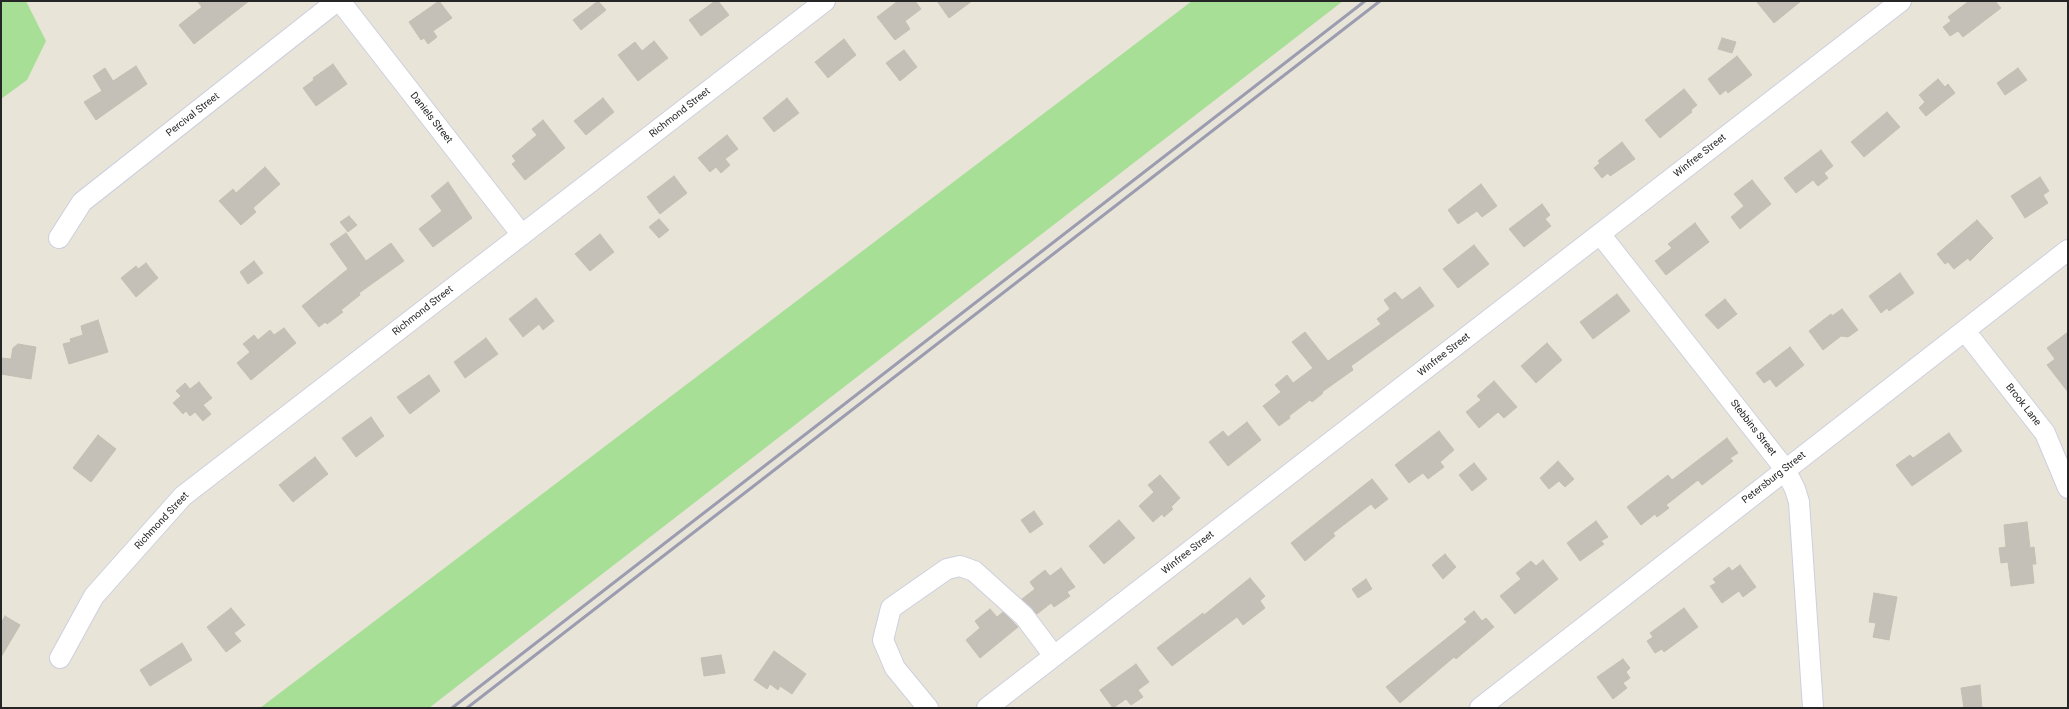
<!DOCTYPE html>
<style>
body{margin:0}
#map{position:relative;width:2069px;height:709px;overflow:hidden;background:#e9e4d8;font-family:Roboto,sans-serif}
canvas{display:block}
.frame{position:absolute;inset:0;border:2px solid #262626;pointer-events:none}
</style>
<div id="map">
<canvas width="2069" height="709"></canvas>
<div class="frame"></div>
</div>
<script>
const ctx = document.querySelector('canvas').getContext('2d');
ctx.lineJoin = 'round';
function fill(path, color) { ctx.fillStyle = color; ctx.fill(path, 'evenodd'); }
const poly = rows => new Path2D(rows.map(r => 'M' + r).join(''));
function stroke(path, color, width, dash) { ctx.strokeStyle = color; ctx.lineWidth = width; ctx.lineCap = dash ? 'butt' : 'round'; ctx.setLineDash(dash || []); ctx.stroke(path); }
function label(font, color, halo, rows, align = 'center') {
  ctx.font = font + ' Roboto,sans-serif'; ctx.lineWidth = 3; ctx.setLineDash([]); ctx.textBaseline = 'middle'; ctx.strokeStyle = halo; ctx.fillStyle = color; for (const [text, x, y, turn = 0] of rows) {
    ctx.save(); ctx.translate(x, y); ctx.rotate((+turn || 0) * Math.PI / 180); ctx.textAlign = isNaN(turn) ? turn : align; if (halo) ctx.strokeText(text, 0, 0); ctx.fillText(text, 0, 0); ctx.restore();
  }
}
fill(poly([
 [1,1,26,1,46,41,27,80,1,99],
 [1192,1,1343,1,429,708,260,708]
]), '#a6df95');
const building = poly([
 [197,1,249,1,194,44,179,25,202,7,197,1],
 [439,1,452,18,433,31,437,37,428,44,424,38,421,40,409,22,439,1],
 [598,1,606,10,581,30,573,20,598,1],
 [715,1,718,1,729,15,701,36,689,20,715,1],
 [898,1,915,1,921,9,905,21,910,29,895,40,877,17,898,1],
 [937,1,972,1,949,18,937,1],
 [1756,1,1801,1,1774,23,1756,1],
 [1969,1,1995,1,2001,8,1963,37,1958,31,1950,36,1943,27,1951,21,1948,17,1969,1],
 [1722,38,1736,42,1732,53,1718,49,1722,38],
 [844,39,856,55,828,78,815,62,844,39],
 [654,41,668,58,638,81,618,55,635,42,642,51,654,41],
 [904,50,917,67,900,81,886,63,904,50],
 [1737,56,1752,75,1728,93,1726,90,1720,95,1708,79,1737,56],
 [333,64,347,84,316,106,303,88,314,80,313,78,333,64],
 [136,66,147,84,96,120,84,102,102,91,93,76,105,68,113,81,136,66],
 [2018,68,2027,80,2005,95,1997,83,2018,68],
 [1938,79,1945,87,1948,84,1955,93,1926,116,1919,108,1925,102,1919,95,1938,79],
 [1684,89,1697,105,1691,110,1692,112,1660,138,1645,120,1684,89],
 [603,98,614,112,586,135,574,121,603,98],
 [787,98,799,113,774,132,763,118,787,98],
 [1887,112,1900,127,1864,157,1851,142,1887,112],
 [543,120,565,148,525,180,512,164,516,161,512,156,537,135,532,129,543,120],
 [727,135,738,149,725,159,730,165,721,173,716,167,710,172,698,158,727,135],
 [1622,142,1635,159,1610,176,1608,173,1602,178,1594,168,1600,163,1598,161,1622,142],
 [1821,150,1833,166,1824,173,1828,178,1818,186,1813,180,1796,193,1784,178,1821,150],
 [265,167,280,184,253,208,256,212,241,225,219,201,233,189,236,193,265,167],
 [674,176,687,193,660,214,647,197,674,176],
 [2040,177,2049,191,2043,195,2048,203,2025,218,2011,196,2040,177],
 [1752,180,1771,204,1740,229,1731,217,1744,206,1734,194,1752,180],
 [448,182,472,218,433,247,419,229,442,211,431,196,448,182],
 [1481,184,1497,206,1482,217,1477,211,1458,224,1448,210,1481,184],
 [1542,204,1550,215,1545,219,1551,226,1524,247,1509,229,1542,204],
 [349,216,357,225,348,232,340,222,349,216],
 [659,219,669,230,659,238,649,227,659,219],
 [1977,220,1993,238,1970,261,1968,258,1954,269,1948,262,1945,264,1937,254,1977,220],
 [1695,223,1709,242,1666,275,1655,261,1672,248,1668,244,1695,223],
 [346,233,366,261,391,243,404,261,359,293,360,295,341,310,343,312,327,324,325,322,319,327,302,306,348,269,330,244,346,233],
 [600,234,614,252,590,271,575,254,600,234],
 [1474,245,1489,264,1458,288,1443,269,1474,245],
 [254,261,263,273,248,284,240,272,254,261],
 [146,263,158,278,136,297,121,278,136,266,138,269,146,263],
 [1900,273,1914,293,1889,311,1887,308,1881,313,1869,296,1900,273],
 [1420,287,1434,306,1351,366,1353,370,1322,392,1323,393,1312,402,1310,400,1289,416,1290,418,1279,426,1263,406,1281,392,1275,385,1287,375,1293,383,1313,368,1292,342,1305,332,1328,361,1381,324,1377,319,1390,309,1384,300,1395,292,1402,300,1420,287],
 [1617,294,1630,311,1593,339,1580,322,1617,294],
 [536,298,554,321,543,330,539,324,523,337,509,319,536,298],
 [1725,299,1737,314,1718,329,1705,315,1725,299],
 [1842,309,1858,330,1848,337,1841,336,1823,350,1809,331,1831,314,1832,316,1842,309],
 [98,320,108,352,69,364,63,344,71,342,70,339,83,335,81,326,98,320],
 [284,328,296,343,251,380,237,363,250,352,243,344,254,335,258,340,270,330,274,335,284,328],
 [2068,332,2068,392,2047,365,2055,359,2047,348,2068,332],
 [486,338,498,354,465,378,454,362,486,338],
 [1547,343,1562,360,1536,383,1521,366,1547,343],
 [18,344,36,347,31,379,1,374,1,358,11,359,13,348,18,344],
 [1790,347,1804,365,1776,387,1770,379,1764,383,1756,373,1790,347],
 [429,375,440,391,410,414,397,397,429,375],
 [1494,381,1517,407,1504,418,1498,412,1479,428,1466,412,1481,400,1477,396,1494,381],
 [199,382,212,398,203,405,211,414,203,421,195,412,190,416,186,411,183,414,173,403,181,396,176,391,185,383,190,389,199,382],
 [371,417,384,436,356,457,342,438,371,417],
 [1247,422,1261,440,1228,466,1209,442,1223,431,1228,437,1247,422],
 [1439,431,1454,450,1440,462,1444,467,1428,479,1423,473,1409,483,1395,465,1439,431],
 [1949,433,1962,451,1912,486,1896,465,1910,455,1913,458,1949,433],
 [98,435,116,449,91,482,73,468,98,435],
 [1727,438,1738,453,1730,458,1733,461,1702,485,1698,480,1666,505,1669,508,1657,517,1655,514,1641,525,1627,507,1668,475,1672,480,1727,438],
 [315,457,328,474,293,502,279,485,315,457],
 [1558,461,1574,479,1565,487,1559,481,1549,489,1540,478,1558,461],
 [1474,463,1487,479,1472,491,1459,475,1474,463],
 [1160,475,1180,498,1171,507,1173,509,1164,517,1162,514,1153,522,1139,506,1154,492,1148,485,1160,475],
 [1372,479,1388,499,1375,509,1371,504,1333,533,1335,536,1305,561,1291,543,1372,479],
 [1034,511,1043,524,1030,533,1021,520,1034,511],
 [1119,520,1135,538,1104,564,1089,546,1119,520],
 [1596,521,1608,537,1601,541,1604,544,1580,561,1567,543,1596,521],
 [2027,522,2030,548,2034,547,2036,564,2032,564,2034,583,2011,586,2008,562,2001,563,1999,548,2006,547,2004,525,2027,522],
 [1445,554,1456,567,1443,579,1432,565,1445,554],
 [1543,560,1558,579,1515,614,1500,596,1521,579,1516,573,1531,561,1536,566,1543,560],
 [1740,565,1756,587,1743,597,1739,591,1722,603,1710,586,1716,583,1713,579,1729,567,1732,571,1740,565],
 [1061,568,1075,587,1067,592,1070,596,1054,607,1051,603,1037,614,1022,599,1035,589,1030,582,1045,570,1050,576,1061,568],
 [1250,578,1265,596,1260,601,1265,608,1243,625,1237,617,1172,666,1157,648,1203,613,1204,615,1250,578],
 [1366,579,1372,589,1358,598,1352,589,1366,579],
 [1874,593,1897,597,1889,640,1873,637,1876,623,1869,622,1874,593],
 [231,608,245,625,234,633,241,641,226,652,207,627,231,608],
 [1684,608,1698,627,1664,652,1662,649,1655,653,1647,641,1653,637,1650,633,1684,608],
 [990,609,997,617,1003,612,1018,627,980,658,966,640,980,628,975,621,990,609],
 [1474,611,1482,621,1486,618,1494,627,1456,659,1454,657,1400,703,1386,687,1467,622,1464,619,1474,611],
 [5,616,20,625,1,657,1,623,5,616],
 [182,643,192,660,150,686,140,670,182,643],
 [774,651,806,674,792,694,780,686,778,690,770,684,767,689,754,680,774,651],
 [721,655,725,673,704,676,701,658,721,655],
 [1623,659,1630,668,1626,672,1630,678,1623,683,1627,688,1613,699,1597,677,1623,659],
 [1136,664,1149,682,1138,690,1143,697,1131,705,1126,699,1113,708,1100,690,1136,664],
 [1980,685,1982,708,1964,708,1961,688,1980,685]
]);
fill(building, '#c4c0b8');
stroke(building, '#c4bfb2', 1);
const minor = poly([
 [340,1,522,235],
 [1600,234,1785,469,1795,489,1799,502,1813,708],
 [59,238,82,202,337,1],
 [1965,331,2045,433,2068,488],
 [60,658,94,596,183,496,825,1],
 [928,708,895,668,883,640,891,608,947,569,960,566,974,571,1024,616,1054,656],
 [987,708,1901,1],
 [1480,708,2068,250]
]);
stroke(minor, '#cdcfdf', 22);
stroke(minor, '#fff', 20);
stroke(poly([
 [452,708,1365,1],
 [467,708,1380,1]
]), '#9b9cb0', 3);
label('10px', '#262626', '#fff', [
 ["Richmond Street",680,113,-38],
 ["Percival Street",193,115,-38],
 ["Daniels Street",431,118,52],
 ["Winfree Street",1700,156,-38],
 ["Richmond Street",423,311,-38],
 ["Winfree Street",1444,355,-38],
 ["Brook Lane",2023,405,52],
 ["Stebbins Street",1753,428,52],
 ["Petersburg Street",1774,478,-38],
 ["Richmond Street",162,521,-47],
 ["Winfree Street",1188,553,-38]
]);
</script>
